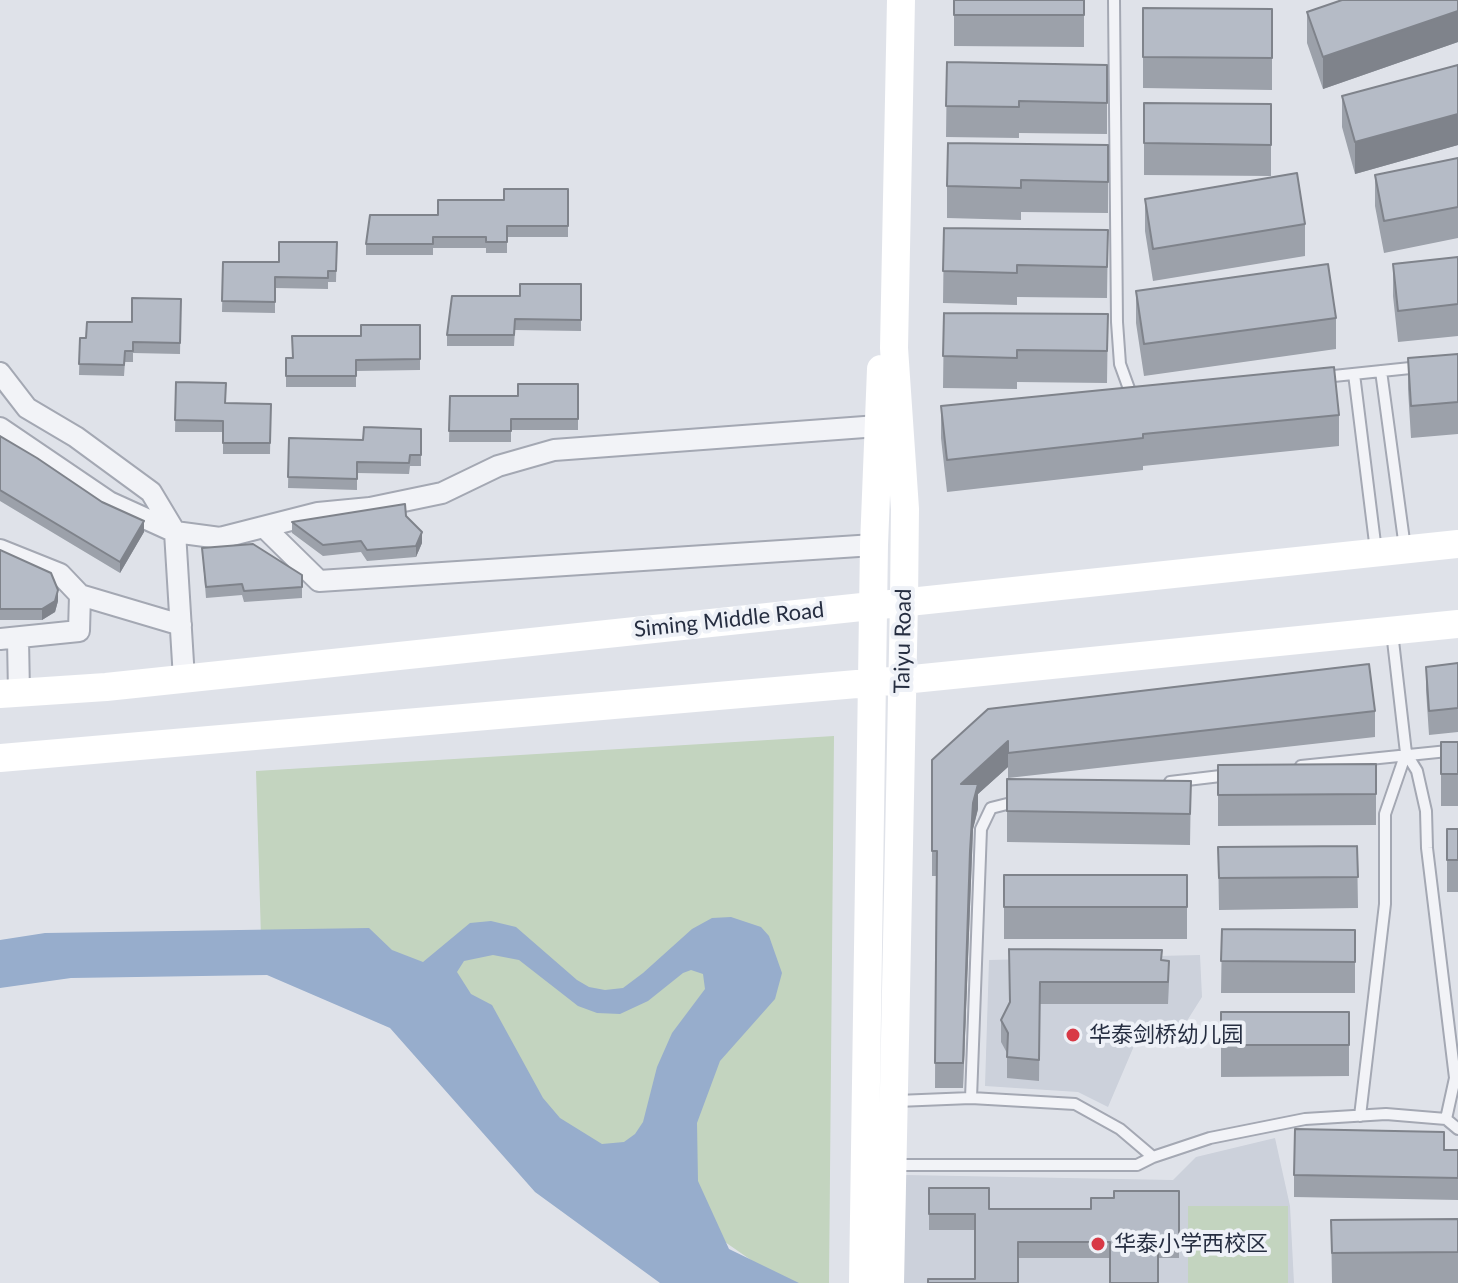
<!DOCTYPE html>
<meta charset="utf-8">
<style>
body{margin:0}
canvas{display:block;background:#dfe2e9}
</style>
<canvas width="1458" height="1283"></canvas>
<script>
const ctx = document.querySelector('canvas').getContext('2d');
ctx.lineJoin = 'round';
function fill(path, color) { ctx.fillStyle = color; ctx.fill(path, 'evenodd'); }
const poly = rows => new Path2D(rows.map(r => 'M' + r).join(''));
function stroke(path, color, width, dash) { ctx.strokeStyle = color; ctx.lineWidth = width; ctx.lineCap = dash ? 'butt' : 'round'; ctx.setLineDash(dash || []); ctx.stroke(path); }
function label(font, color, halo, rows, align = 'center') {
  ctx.font = font + ' Lato,"Noto Sans SC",sans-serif'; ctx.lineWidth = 8; ctx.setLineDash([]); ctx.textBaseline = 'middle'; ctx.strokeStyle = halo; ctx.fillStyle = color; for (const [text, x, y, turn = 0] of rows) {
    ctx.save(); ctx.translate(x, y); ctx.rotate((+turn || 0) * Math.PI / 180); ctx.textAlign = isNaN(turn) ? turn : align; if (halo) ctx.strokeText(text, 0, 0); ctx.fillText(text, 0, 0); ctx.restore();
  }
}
fill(poly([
 [1200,955,1202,997,1185,1024,1134,1046,1108,1107,1078,1092,985,1086,989,960],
 [1275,1138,1290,1206,1294,1283,903,1283,906,1175,1173,1180,1196,1157]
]), '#ccd1db');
fill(poly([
 [834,736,829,1283,784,1283,574,1137,261,937,256,771],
 [1188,1206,1288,1206,1288,1283,1188,1283]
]), '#c3d4bf');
fill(poly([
 [731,917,761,927,769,936,782,973,775,999,720,1061,697,1123,698,1181,729,1249,799,1283,660,1283,535,1192,390,1028,267,975,71,978,0,988,0,940,45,933,369,928,392,950,423,962,470,923,491,921,516,927,577,980,589,987,605,990,623,988,643,973,692,929,712,918],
 [493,955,519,960,578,1006,597,1013,620,1014,648,1001,683,973,691,970,703,974,705,989,672,1033,657,1067,643,1122,635,1134,624,1142,602,1144,560,1118,543,1098,492,1005,471,994,457,972,464,961]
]), '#97adcc');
const lane = poly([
 [1114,0,1117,322,1120,364,1132,397],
 [1381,371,1405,548],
 [1354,374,1376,551],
 [1324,377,1420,367],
 [1406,753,1417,771,1426,811,1427,848,1455,1078,1446,1119],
 [1301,766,1458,750],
 [1170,782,1229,775],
 [897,1101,971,1098],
 [1360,1116,1385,904,1385,814,1406,753,1392,632],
 [1153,1157,1210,1138,1305,1119,1386,1114,1446,1119,1458,1129],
 [896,1165,1137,1165,1153,1157,1120,1129,1075,1104,971,1098,981,829,991,808,1019,801]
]);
const street = poly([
 [0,373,27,408,76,437,151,492,175,532,184,679],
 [0,428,109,502,175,532,220,538,318,513,370,508,442,493,498,466,554,450,878,426],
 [264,527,319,581,874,545],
 [0,550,60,574,80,595,79,631,0,639],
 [80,595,181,625],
 [18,639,19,693]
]);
stroke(lane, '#a4a8b3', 14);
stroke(street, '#a4a8b3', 24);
stroke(lane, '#f2f3f7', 10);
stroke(street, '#f2f3f7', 20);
stroke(poly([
 [0,694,106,687,1458,544],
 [0,758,903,680,1458,624],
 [863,1283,874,545,881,369],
 [890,1283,904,601,905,509,894,348,901,0]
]), '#fff', 28);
fill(poly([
 [954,0,1084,0,1084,47,954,46],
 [1458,0,1458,42,1323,89,1307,43,1307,12],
 [1143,8,1272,9,1272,90,1143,88],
 [947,62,1107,65,1107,134,1019,133,1019,138,946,137],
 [1458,65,1458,145,1355,174,1342,127,1342,96],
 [1144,103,1271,104,1271,176,1144,175],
 [1108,145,1108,213,1021,212,1021,220,947,218,947,186],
 [1458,158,1458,238,1384,253,1375,206,1375,175],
 [568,189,568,237,507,237,507,253,486,253,486,248,433,248,433,255,366,255,366,244,504,200],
 [1145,199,1305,224,1305,256,1153,281,1145,231],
 [944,228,1108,230,1107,298,1017,297,1017,305,943,303],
 [337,242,336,282,328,282,328,289,275,288,275,313,222,312,223,262,279,262],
 [1458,257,1458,336,1398,342,1393,296,1393,264],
 [581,284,581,331,515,330,514,346,447,346,447,335,520,296],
 [1136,291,1336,318,1336,349,1144,376,1136,323],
 [181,299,180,354,133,353,133,362,125,362,124,376,79,375,80,338,86,338,132,322],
 [944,313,1108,314,1107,383,1017,382,1017,389,943,388],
 [420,325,420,370,356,371,356,387,286,387,286,358,293,358,361,336],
 [1458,354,1458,434,1411,438,1408,389,1408,358],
 [176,382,225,403,271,404,270,454,223,454,223,432,175,432],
 [578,384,578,430,511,430,511,442,449,442,450,396,518,396],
 [941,406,1339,415,1339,446,1143,466,1143,470,947,492,941,438],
 [421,429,421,466,410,466,409,474,357,473,357,490,288,488,289,438,363,440],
 [0,436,144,532,120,573,0,501],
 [406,516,422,543,416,557,367,561,361,552,323,556,292,533,292,522],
 [202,548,302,575,302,598,244,602,242,595,206,598],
 [0,550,58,601,55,612,42,620,0,620],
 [1458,663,1458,732,1429,735,1426,690,1426,667],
 [1375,711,1375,737,1008,778,1008,767,978,794,978,809,973,829,963,1088,935,1088,936,876,932,876,932,760],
 [1441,742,1458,742,1458,806,1441,806],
 [1376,764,1376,825,1218,826,1218,765],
 [1007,779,1191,781,1190,845,1007,842],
 [1447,829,1458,829,1458,892,1447,892],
 [1357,846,1358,908,1219,910,1218,847],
 [1004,875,1187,875,1187,939,1004,939],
 [1222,929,1355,930,1355,993,1221,993],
 [1009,949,1162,961,1169,983,1168,1004,1040,1004,1039,1081,1007,1078,1007,1053,1001,1042,1001,1020,1010,1003],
 [1221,1012,1349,1012,1349,1076,1221,1077],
 [1444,1150,1458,1150,1458,1200,1294,1197,1294,1175],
 [929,1188,989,1209,1091,1209,1114,1198,1179,1191,1179,1258,1018,1258,975,1230,929,1230],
 [1458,1219,1458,1283,1332,1283,1331,1220]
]), '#9ca1aa');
fill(poly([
 [1458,11,1458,42,1323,89,1323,57],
 [1458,114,1458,145,1355,174,1355,142],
 [144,521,144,532,120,573,120,562],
 [422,532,422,543,416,557,416,546],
 [58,590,58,601,55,612,42,620,42,609],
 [1008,741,1008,767,978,794,978,809,973,829,963,1088,970,851,961,784]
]), '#7f838b');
const building = poly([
 [954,0,1084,0,1084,15,954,15,954,0],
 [1342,0,1458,0,1458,11,1323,57,1307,12,1342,0],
 [1143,8,1272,9,1272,58,1143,57,1143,8],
 [947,62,1107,65,1107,103,1019,101,1019,107,946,106,947,62],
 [1458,65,1458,114,1355,142,1342,96,1458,65],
 [1144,103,1271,104,1271,145,1144,143,1144,103],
 [948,143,1108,145,1108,182,1021,180,1021,188,947,186,948,143],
 [1458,158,1458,207,1384,221,1375,175,1458,158],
 [1297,173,1305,224,1153,249,1145,199,1297,173],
 [504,189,568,189,568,226,507,226,507,242,486,242,486,237,433,237,433,244,366,244,370,215,438,215,438,200,504,200,504,189],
 [944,228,1108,230,1107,267,1017,265,1017,273,943,271,944,228],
 [279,242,337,242,336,271,328,271,328,278,275,277,275,302,222,301,223,262,279,262,279,242],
 [1458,257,1458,304,1398,311,1393,264,1458,257],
 [1328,264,1336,318,1144,344,1136,291,1328,264],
 [520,284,581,284,581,320,515,319,514,335,447,335,452,296,520,296,520,284],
 [132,298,181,299,180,343,133,342,133,351,125,351,124,365,79,364,80,338,86,338,87,322,132,322,132,298],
 [944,313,1108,314,1107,351,1017,350,1017,358,943,356,944,313],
 [361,325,420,325,420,359,356,360,356,376,286,376,286,358,293,358,292,336,361,336,361,325],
 [1458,354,1458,402,1411,406,1408,358,1458,354],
 [1334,367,1339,415,1143,434,1143,438,947,460,941,406,1334,367],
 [176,382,226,383,225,403,271,404,270,443,223,443,223,421,175,420,176,382],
 [518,384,578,384,578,419,511,419,511,431,449,431,450,396,518,396,518,384],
 [364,427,421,429,421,455,410,455,409,463,357,462,357,479,288,477,289,438,363,440,364,427],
 [0,436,37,458,102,502,144,521,120,562,0,490,0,436],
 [405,504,406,516,422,532,416,546,367,550,361,541,323,545,292,522,405,504],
 [253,544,302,575,302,587,244,591,242,584,206,587,202,548,253,544],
 [0,550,51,573,58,590,55,601,42,609,0,609,0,550],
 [1458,663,1458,708,1429,711,1426,667,1458,663],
 [1369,664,1375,711,1008,753,1008,741,961,784,978,784,973,803,970,851,963,1063,935,1063,937,851,932,851,932,760,988,709,1369,664],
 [1441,742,1458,742,1458,774,1441,774,1441,742],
 [1376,764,1376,794,1218,795,1218,765,1376,764],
 [1007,779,1191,781,1190,814,1007,811,1007,779],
 [1447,829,1458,829,1458,860,1447,860,1447,829],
 [1357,846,1358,877,1219,878,1218,847,1357,846],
 [1004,875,1187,875,1187,907,1004,907,1004,875],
 [1222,929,1355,930,1355,962,1221,961,1222,929],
 [1009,949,1162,950,1161,960,1169,961,1168,982,1040,982,1039,1060,1007,1057,1008,1033,1001,1020,1010,1002,1009,949],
 [1221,1012,1349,1012,1349,1045,1221,1045,1221,1012],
 [1295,1129,1444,1132,1444,1150,1458,1150,1458,1178,1294,1175,1295,1129],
 [929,1188,989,1188,989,1209,1091,1209,1091,1198,1114,1198,1114,1191,1179,1191,1179,1242,1158,1242,1158,1283,1110,1283,1110,1242,1018,1242,1018,1283,928,1283,928,1279,975,1279,975,1214,929,1214,929,1188],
 [1458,1219,1458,1252,1332,1253,1331,1220,1458,1219]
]);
fill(building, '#b5bbc6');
stroke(building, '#7f838b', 2);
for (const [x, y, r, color] of [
 [1073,1035,8,"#d83946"],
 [1098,1244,8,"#d83946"]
]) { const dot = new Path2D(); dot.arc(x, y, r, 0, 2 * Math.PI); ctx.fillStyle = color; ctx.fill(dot); stroke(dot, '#eef1f7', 3); }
label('22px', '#262e41', '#eef1f7', [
 ["Siming Middle Road",729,620,-6],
 ["Taiyu Road",903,641,-89]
]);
label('22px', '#262e41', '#eef1f7', [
 ["华泰剑桥幼儿园",1089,1035],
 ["华泰小学西校区",1114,1244]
], 'left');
</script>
